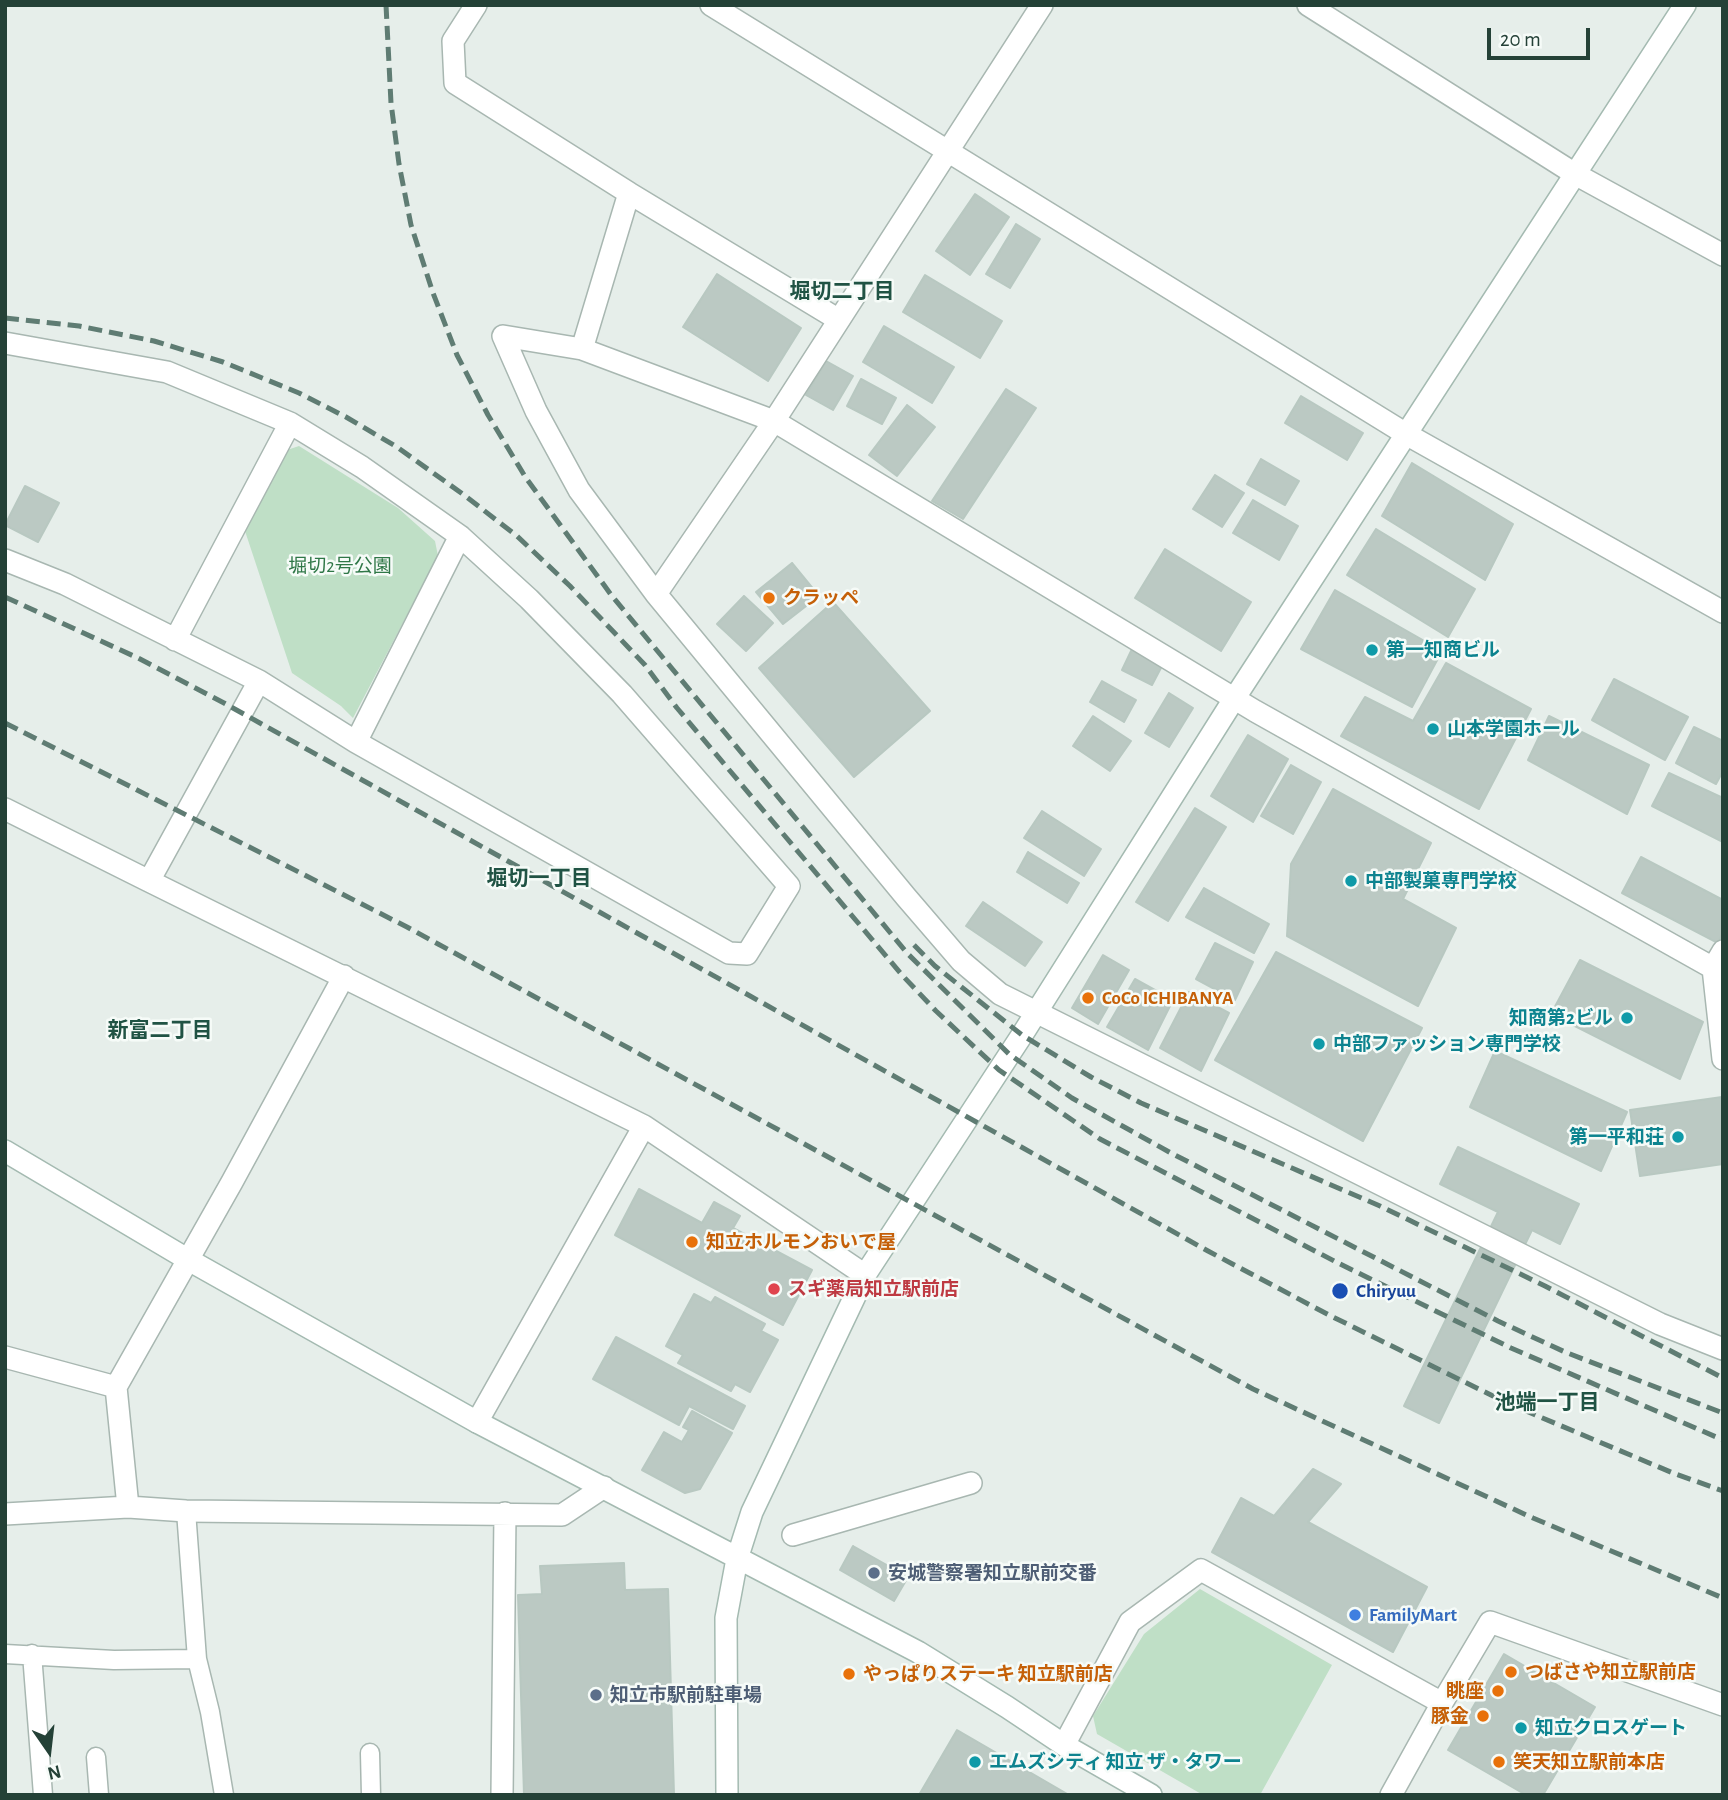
<!DOCTYPE html>
<meta charset="utf-8">
<style>
body{margin:0}
#map{position:relative;width:1728px;height:1800px;overflow:hidden;background:#e6eeea;font-family:"Alegreya Sans",sans-serif}
canvas{display:block}
.frame{position:absolute;inset:0;border:7px solid #244137;pointer-events:none}
.north{position:absolute;left:14px;top:1716px;width:70px;height:70px;-webkit-text-stroke:5px #f6fbf8;paint-order:stroke;rotate:166deg;font-size:19px;font-weight:700;line-height:28px;text-align:center;color:#244137}
.north::after{content:'';display:block;margin:auto;width:24px;height:32px;background:#244137;clip-path:polygon(50% 0,100% 100%,50% 72%,0 100%)}
.scale{position:absolute;left:1487px;top:28px;width:103px;height:32px;box-sizing:border-box;border:4px solid #244137;border-top:0;padding-left:9px;font-size:21px;line-height:24px;white-space:nowrap;color:#244137;-webkit-text-stroke:5px #f6fbf8;paint-order:stroke}
</style>
<div id="map">
<canvas width="1728" height="1800"></canvas>
<div class="frame"></div>
<div class="north">N</div>
<div class="scale">20 m</div>
</div>
<script>
const ctx = document.querySelector('canvas').getContext('2d');
ctx.lineJoin = 'round';
function fill(path, color) { ctx.fillStyle = color; ctx.fill(path, 'evenodd'); }
const poly = rows => new Path2D(rows.map(r => 'M' + r).join(''));
function stroke(path, color, width, dash) { ctx.strokeStyle = color; ctx.lineWidth = width; ctx.lineCap = dash ? 'butt' : 'round'; ctx.setLineDash(dash || []); ctx.stroke(path); }
function label(font, color, halo, rows, align = 'center') {
  ctx.font = font + ' "Alegreya Sans","Noto Sans JP",sans-serif'; ctx.lineWidth = 5; ctx.setLineDash([]); ctx.textBaseline = 'middle'; ctx.strokeStyle = halo; ctx.fillStyle = color; for (const [text, x, y, turn = 0] of rows) {
    ctx.save(); ctx.translate(x, y); ctx.rotate((+turn || 0) * Math.PI / 180); ctx.textAlign = isNaN(turn) ? turn : align; if (halo) ctx.strokeText(text, 0, 0); ctx.fillText(text, 0, 0); ctx.restore();
  }
}
fill(poly([
 [299,446,398,508,435,541,438,556,353,718,341,706,292,673,244,528,284,451],
 [1200,1589,1332,1665,1260,1795,1203,1795,1097,1734,1093,1716,1144,1634]
]), '#bfdfc6');
const building = poly([
 [975,194,1009,217,970,275,936,251,975,194],
 [1016,224,1040,239,1010,288,986,274,1016,224],
 [717,274,801,328,768,381,683,327,717,274],
 [925,275,1002,321,980,358,903,312,925,275],
 [884,326,954,367,932,403,863,362,884,326],
 [826,361,853,376,833,410,806,395,826,361],
 [861,379,896,398,882,424,847,406,861,379],
 [1006,389,1036,408,963,519,932,501,1006,389],
 [1301,396,1363,433,1347,460,1285,423,1301,396],
 [907,405,935,427,897,476,869,455,907,405],
 [1261,459,1299,481,1285,505,1247,484,1261,459],
 [1412,463,1513,524,1485,580,1382,516,1412,463],
 [1215,475,1244,493,1222,527,1193,509,1215,475],
 [25,486,59,503,38,542,5,525,25,486],
 [1253,500,1298,526,1279,560,1233,533,1253,500],
 [1376,529,1475,589,1448,637,1347,575,1376,529],
 [1165,549,1251,602,1221,651,1135,598,1165,549],
 [792,563,819,596,783,624,756,592,792,563],
 [1335,590,1442,651,1412,707,1301,649,1335,590],
 [744,596,773,623,746,651,717,624,744,596],
 [833,602,930,711,854,777,759,668,833,602],
 [1132,649,1163,664,1152,685,1122,670,1132,649],
 [1446,663,1531,709,1479,809,1341,736,1365,697,1413,721,1446,663],
 [1614,679,1688,717,1665,760,1592,720,1614,679],
 [1102,681,1136,700,1124,722,1090,702,1102,681],
 [1169,693,1193,708,1169,747,1145,733,1169,693],
 [1093,716,1131,741,1110,771,1073,746,1093,716],
 [1549,716,1649,765,1627,814,1528,760,1549,716],
 [1694,727,1723,741,1723,771,1716,784,1676,763,1694,727],
 [1248,735,1288,759,1253,822,1211,796,1248,735],
 [1291,765,1321,782,1293,834,1261,816,1291,765],
 [1669,773,1723,798,1723,842,1652,806,1669,773],
 [1333,789,1431,843,1403,899,1456,928,1418,1006,1287,936,1291,864,1333,789],
 [1195,808,1226,827,1168,921,1136,902,1195,808],
 [1042,811,1101,849,1084,876,1024,838,1042,811],
 [1028,852,1079,883,1067,903,1017,872,1028,852],
 [1641,857,1723,900,1723,932,1718,943,1622,893,1641,857],
 [1204,888,1269,924,1254,953,1186,917,1204,888],
 [983,902,1042,942,1025,966,966,926,983,902],
 [1215,943,1253,962,1235,1000,1196,979,1215,943],
 [1276,952,1422,1028,1363,1141,1215,1060,1276,952],
 [1103,955,1129,970,1098,1024,1072,1008,1103,955],
 [1580,960,1703,1022,1680,1079,1551,1014,1580,960],
 [1135,979,1173,1000,1148,1050,1107,1027,1135,979],
 [1189,992,1229,1013,1201,1071,1160,1048,1189,992],
 [1495,1051,1627,1112,1601,1171,1470,1107,1495,1051],
 [1722,1097,1723,1164,1640,1176,1630,1110,1722,1097],
 [1458,1147,1579,1204,1560,1244,1532,1230,1439,1423,1404,1406,1498,1212,1440,1184,1458,1147],
 [639,1189,702,1223,714,1202,740,1216,733,1228,812,1270,783,1325,615,1235,639,1189],
 [694,1294,711,1303,715,1297,765,1324,761,1331,778,1340,750,1392,735,1384,731,1391,678,1363,683,1355,666,1346,694,1294],
 [616,1337,745,1406,733,1429,689,1406,679,1425,593,1379,616,1337],
 [692,1411,732,1433,700,1489,685,1493,642,1470,664,1432,682,1442,689,1430,683,1427,692,1411],
 [1313,1469,1341,1484,1308,1522,1427,1587,1393,1652,1212,1552,1241,1498,1274,1516,1313,1469],
 [853,1546,908,1577,894,1601,840,1570,853,1546],
 [624,1563,625,1590,668,1589,674,1795,524,1795,518,1595,542,1594,540,1566,624,1563],
 [1504,1654,1595,1707,1543,1795,1526,1795,1448,1750,1504,1654],
 [957,1730,1069,1795,919,1795,957,1730]
]);
fill(building, '#bbc9c3');
stroke(building, '#b8c8c1', 2);
const lane = poly([
 [186,1511,197,1659,210,1712,224,1795],
 [5,1654,114,1660,197,1659],
 [32,1654,43,1795],
 [370,1753,371,1795],
 [96,1757,99,1795]
]);
const street = poly([
 [476,5,453,41,455,83,629,193,582,349,503,336,536,411,579,490,656,594,906,897,961,961,1000,994,1660,1324,1723,1349],
 [711,5,1406,434,1723,612],
 [1308,5,1575,174,1723,255],
 [629,193,839,320],
 [5,343,167,372,290,423,362,467,460,536,529,599,622,694,789,886,747,954,729,953,356,742,259,681,65,584,5,560],
 [582,349,774,421,1255,711,1713,968],
 [656,594,774,421,1042,5],
 [175,640,290,423],
 [259,681,149,881,644,1126,477,1422],
 [356,742,460,536],
 [5,809,149,881],
 [1723,951,1713,968,1723,1059],
 [644,1126,865,1275],
 [5,1357,116,1387],
 [128,1507,116,1387,232,1182,344,976],
 [5,1514,128,1507,186,1511,562,1515,604,1487],
 [793,1535,971,1483],
 [1064,1745,1130,1622,1201,1570,1442,1703,1490,1622,1723,1705],
 [502,1795,505,1513],
 [1391,1795,1442,1703]
]);
const secondary = poly([
 [5,1151,187,1259,477,1422,918,1652,1007,1707,1064,1745,1151,1795],
 [727,1795,726,1618,737,1559,752,1512,865,1275,1022,1035,1234,699,1685,5]
]);
stroke(lane, '#a8b7b1', 21);
stroke(street, '#a8b7b1', 24);
stroke(secondary, '#a4bab1', 24);
stroke(lane, '#fff', 18);
stroke(street, '#fff', 21);
stroke(secondary, '#fff', 21);
stroke(poly([
 [386,5,391,103,399,164,411,225,433,293,457,355,488,415,526,478,612,596,907,953,1009,1054,1072,1098,1171,1153,1498,1321,1565,1352,1723,1413],
 [5,318,79,326,154,341,223,362,299,393,346,417,397,447,464,495,517,536,570,586,645,665,677,708,902,975,936,1011,999,1070,1100,1139,1340,1264,1511,1348,1723,1440],
 [5,597,138,658,224,703,1208,1251,1329,1315,1507,1403,1673,1473,1723,1491],
 [5,723,407,927,1253,1389,1533,1518,1723,1598],
 [914,945,935,966,1022,1035,1091,1077,1141,1103,1380,1206,1545,1286,1723,1378]
]), '#5f7c73', 5, [14, 7]);
for (const [x, y, r, color] of [
 [769,598,7,"#e8710a"],
 [1372,650,7,"#0f9aa8"],
 [1433,729,7,"#0f9aa8"],
 [1351,881,7,"#0f9aa8"],
 [1088,998,7,"#e8710a"],
 [1627,1018,7,"#0f9aa8"],
 [1319,1044,7,"#0f9aa8"],
 [1678,1137,7,"#0f9aa8"],
 [692,1242,7,"#e8710a"],
 [774,1289,7,"#e0444e"],
 [1340,1291,9,"#1a4fb4"],
 [874,1573,7,"#5c6f8a"],
 [1355,1615,7,"#3f7fe0"],
 [1511,1672,7,"#e8710a"],
 [849,1674,7,"#e8710a"],
 [1498,1691,7,"#e8710a"],
 [596,1695,7,"#5c6f8a"],
 [1483,1716,7,"#e8710a"],
 [1521,1728,7,"#0f9aa8"],
 [975,1762,7,"#0f9aa8"],
 [1499,1762,7,"#e8710a"]
]) { const dot = new Path2D(); dot.arc(x, y, r, 0, 2 * Math.PI); ctx.fillStyle = color; ctx.fill(dot); stroke(dot, '#f6fbf8', 2.5); }
label('19px', '#2f7747', '#f6fbf8', [
 ["堀切2号公園",340,566]
]);
label('bold 19px', '#c56008', '#f6fbf8', [
 ["クラッペ",783,598],
 ["CoCo ICHIBANYA",1102,998],
 ["知立ホルモンおいで屋",706,1242],
 ["つばさや知立駅前店",1525,1672],
 ["やっぱりステーキ 知立駅前店",863,1674],
 ["眺座",1484,1691,"right"],
 ["豚金",1469,1716,"right"],
 ["笑天知立駅前本店",1513,1762]
], 'left');
label('bold 19px', '#0d838f', '#f6fbf8', [
 ["第一知商ビル",1386,650],
 ["山本学園ホール",1447,729],
 ["中部製菓専門学校",1365,881],
 ["知商第2ビル",1613,1018,"right"],
 ["中部ファッション専門学校",1333,1044],
 ["第一平和荘",1664,1137,"right"],
 ["知立クロスゲート",1535,1728],
 ["エムズシティ 知立 ザ・タワー",989,1762]
], 'left');
label('bold 19px', '#be3a42', '#f6fbf8', [
 ["スギ薬局知立駅前店",788,1289]
], 'left');
label('bold 19px', '#164399', '#f6fbf8', [
 ["Chiryuu",1356,1291]
], 'left');
label('bold 19px', '#4e5e75', '#f6fbf8', [
 ["安城警察署知立駅前交番",888,1573],
 ["知立市駅前駐車場",610,1695]
], 'left');
label('bold 19px', '#366cbe', '#f6fbf8', [
 ["FamilyMart",1369,1615]
], 'left');
label('bold 21px', '#205344', '#f6fbf8', [
 ["堀切二丁目",842,292],
 ["堀切一丁目",539,879],
 ["新富二丁目",160,1031],
 ["池端一丁目",1547,1403]
]);
</script>
